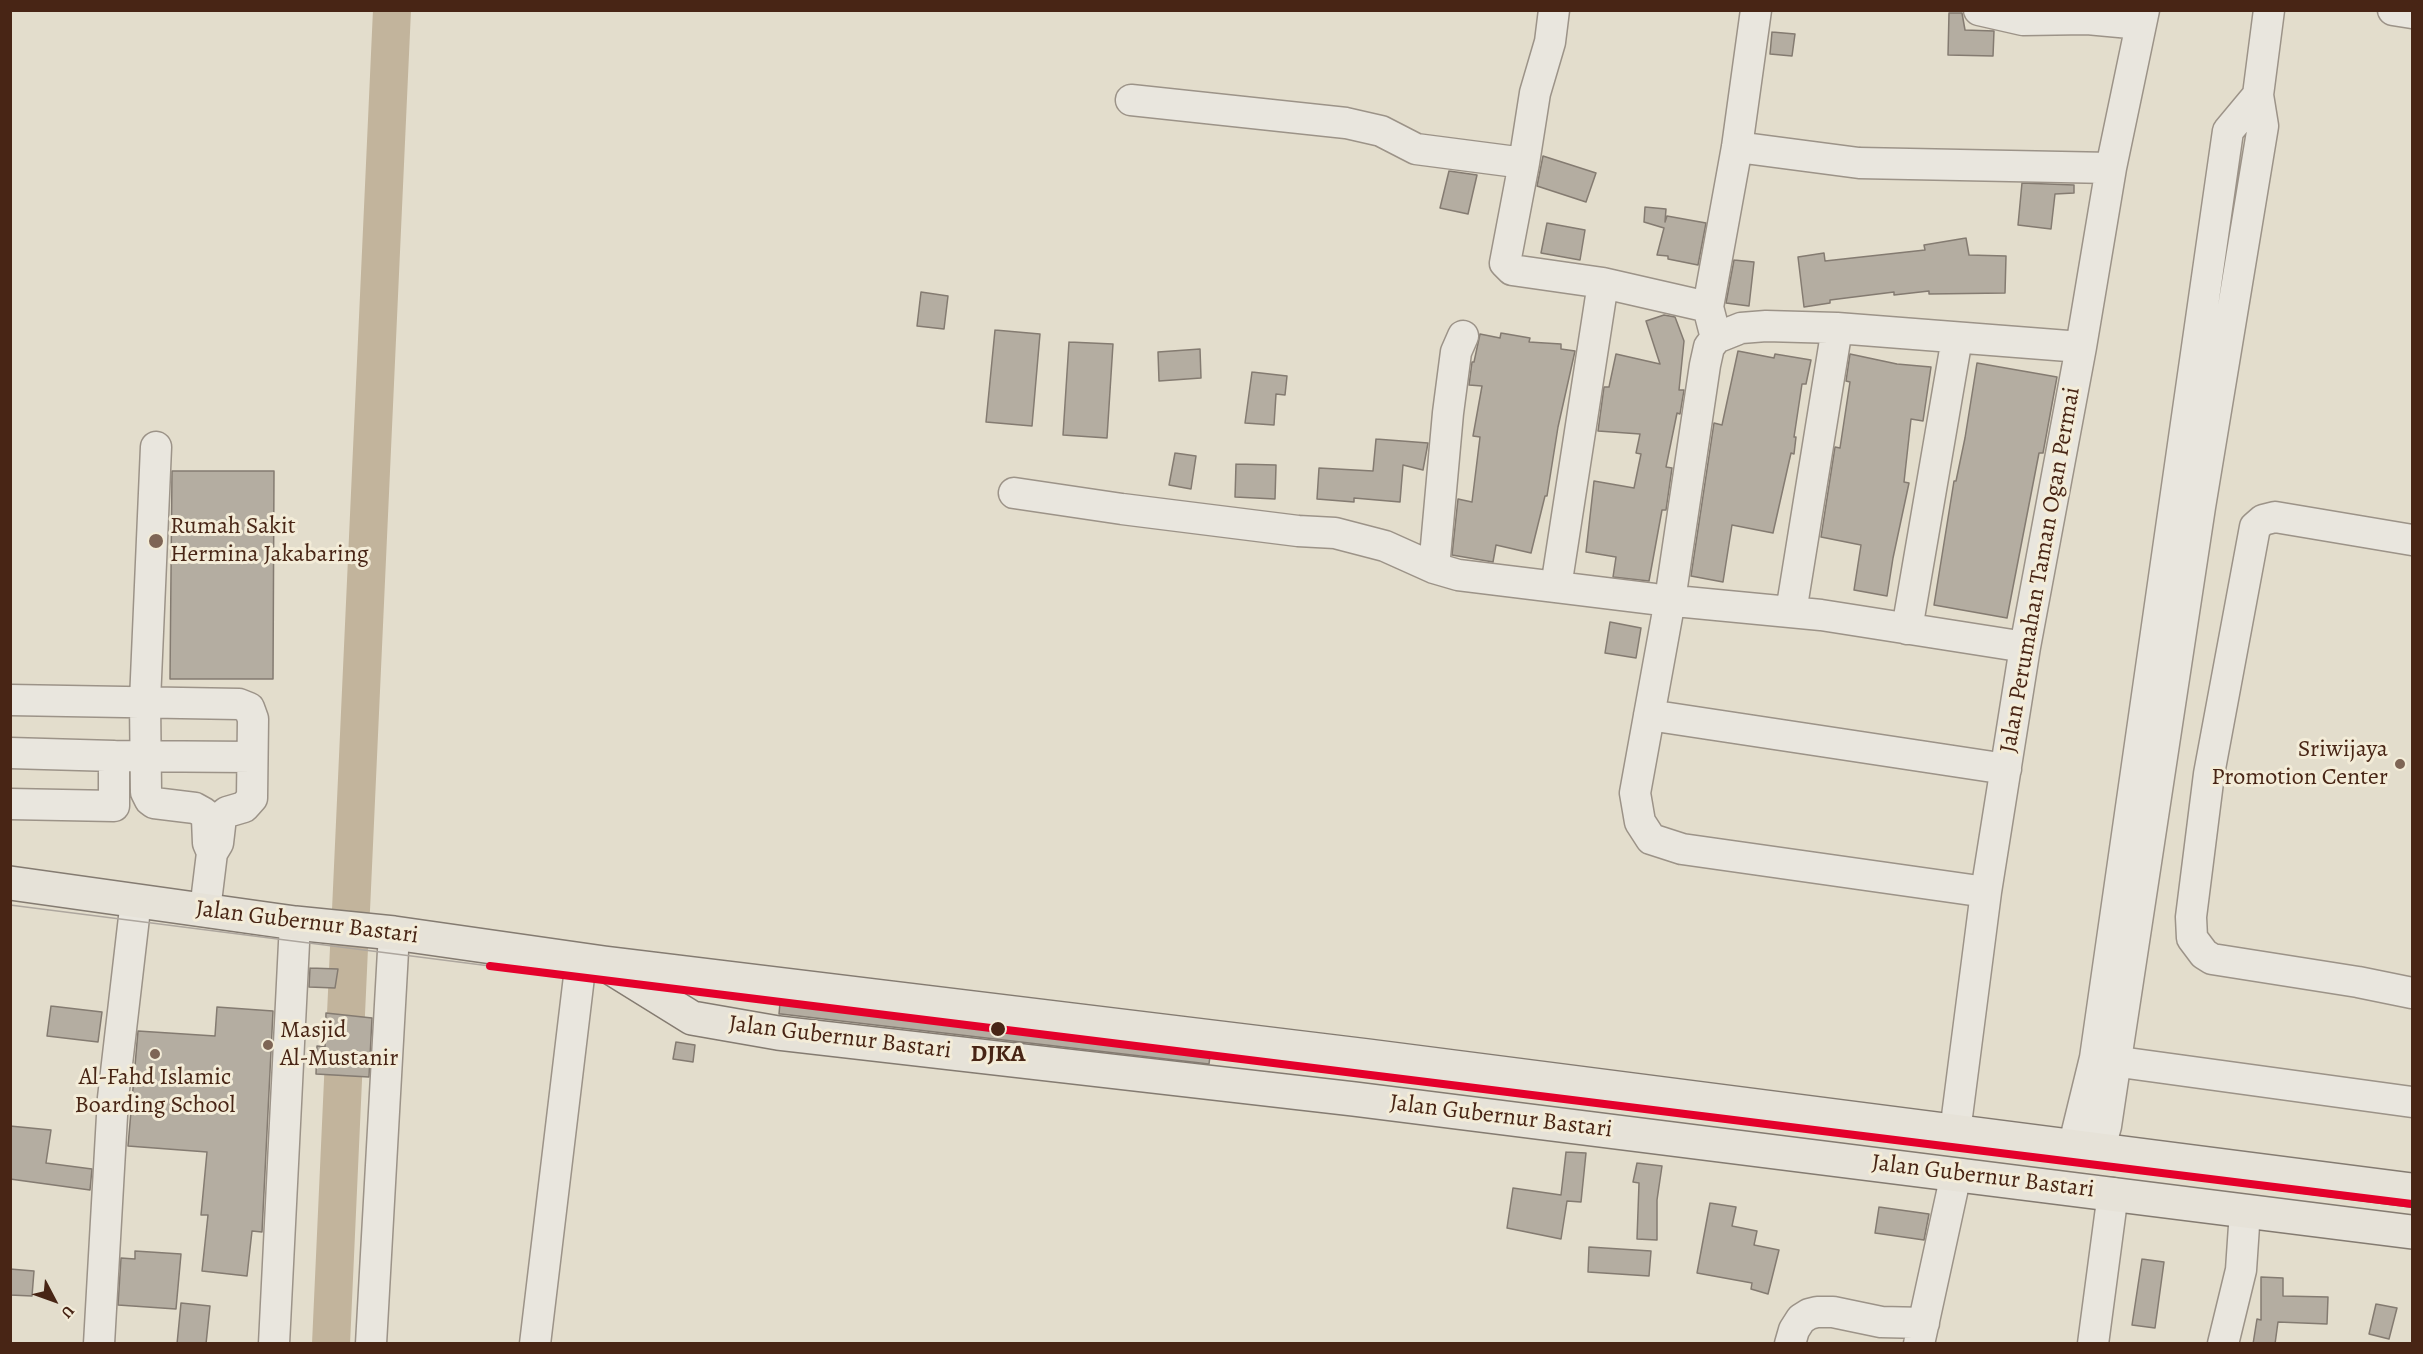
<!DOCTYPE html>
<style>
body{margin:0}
#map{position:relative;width:2423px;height:1354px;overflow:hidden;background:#e3ddcc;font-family:Alegreya,serif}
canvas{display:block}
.frame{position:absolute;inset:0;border:12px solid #482515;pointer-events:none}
.north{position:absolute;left:24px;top:1270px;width:60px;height:60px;-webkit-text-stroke:4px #f3ecd8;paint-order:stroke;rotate:131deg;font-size:16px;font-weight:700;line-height:24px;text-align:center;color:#482515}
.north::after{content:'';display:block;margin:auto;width:21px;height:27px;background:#482515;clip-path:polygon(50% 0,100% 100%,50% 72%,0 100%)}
</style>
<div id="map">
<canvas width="2423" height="1354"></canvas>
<div class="frame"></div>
<div class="north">U</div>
</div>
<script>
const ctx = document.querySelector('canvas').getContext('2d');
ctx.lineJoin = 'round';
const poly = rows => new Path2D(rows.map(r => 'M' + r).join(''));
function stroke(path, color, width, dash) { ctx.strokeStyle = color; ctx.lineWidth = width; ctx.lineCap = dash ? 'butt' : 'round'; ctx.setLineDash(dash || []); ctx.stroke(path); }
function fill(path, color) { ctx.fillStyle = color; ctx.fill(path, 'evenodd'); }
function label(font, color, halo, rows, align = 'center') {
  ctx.font = font + ' Alegreya,serif'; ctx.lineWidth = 6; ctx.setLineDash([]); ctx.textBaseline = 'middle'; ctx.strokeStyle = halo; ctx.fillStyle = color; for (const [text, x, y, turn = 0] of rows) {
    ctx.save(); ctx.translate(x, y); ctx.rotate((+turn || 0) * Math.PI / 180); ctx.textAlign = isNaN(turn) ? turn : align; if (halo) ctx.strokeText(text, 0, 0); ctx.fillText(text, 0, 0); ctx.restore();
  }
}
stroke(poly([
 [351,910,392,10],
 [331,1344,349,948]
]), '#c2b49c', 38);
const building = poly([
 [1949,13,1962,13,1965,30,1994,31,1993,56,1948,55,1949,13],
 [1772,32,1795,34,1792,56,1770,54,1772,32],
 [1543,156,1596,173,1586,202,1537,186,1543,156],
 [1449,171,1477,175,1468,214,1440,208,1449,171],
 [2022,183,2074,185,2074,193,2055,194,2051,229,2018,225,2022,183],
 [1645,207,1666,209,1665,222,1667,216,1706,223,1698,265,1668,259,1668,256,1657,255,1664,228,1644,222,1645,207],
 [1547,223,1585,230,1580,260,1541,253,1547,223],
 [1966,238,1969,255,2006,256,2005,293,1929,294,1929,291,1894,295,1894,292,1830,300,1830,303,1804,307,1798,257,1824,253,1825,261,1925,250,1924,245,1966,238],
 [1734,260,1754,262,1749,306,1726,303,1734,260],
 [921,292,948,296,944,329,917,326,921,292],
 [1664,315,1675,317,1684,341,1679,390,1684,390,1680,414,1677,413,1666,467,1672,468,1666,510,1662,510,1649,581,1613,577,1616,557,1586,552,1594,481,1634,488,1641,454,1636,453,1640,434,1598,431,1604,387,1609,387,1616,354,1660,364,1646,321,1664,315],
 [995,330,1040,334,1032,426,986,422,995,330],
 [1501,333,1530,338,1529,342,1561,344,1561,349,1575,351,1558,427,1547,496,1545,496,1531,553,1496,545,1493,562,1452,555,1458,499,1472,502,1480,437,1473,436,1482,386,1469,385,1472,362,1474,362,1480,334,1500,338,1501,333],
 [1069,342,1113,344,1107,438,1063,435,1069,342],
 [1200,349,1201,378,1159,381,1158,352,1200,349],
 [1738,351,1774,358,1775,354,1811,360,1806,384,1802,384,1794,437,1796,437,1794,454,1791,453,1773,533,1732,525,1723,582,1691,576,1714,423,1722,425,1738,351],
 [1850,354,1897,364,1931,367,1923,421,1911,419,1904,482,1909,483,1893,558,1887,596,1854,590,1861,545,1821,537,1835,447,1840,448,1850,382,1846,381,1850,354],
 [1977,363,2057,377,2043,453,2039,453,2007,618,1934,605,1954,481,1956,481,1965,438,1977,363],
 [1252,372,1287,376,1285,395,1276,394,1274,425,1245,423,1252,372],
 [1376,439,1428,443,1423,470,1403,465,1400,502,1354,498,1354,502,1317,499,1319,468,1373,471,1376,439],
 [1175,453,1196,456,1191,489,1169,485,1175,453],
 [1236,464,1276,465,1275,499,1235,497,1236,464],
 [172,471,274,471,273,679,170,679,172,471],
 [1610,622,1641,628,1636,658,1605,653,1610,622],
 [310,968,338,969,335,988,309,987,310,968],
 [780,1003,1210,1056,1209,1064,781,1014,779,1014,780,1003],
 [51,1006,102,1012,98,1042,47,1036,51,1006],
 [217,1007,273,1011,262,1232,252,1231,247,1276,202,1271,208,1215,201,1215,207,1152,128,1146,138,1031,215,1036,217,1007],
 [326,1013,372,1018,369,1077,316,1074,317,1046,325,1047,326,1013],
 [676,1042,695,1045,693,1062,673,1059,676,1042],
 [10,1126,51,1130,46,1163,92,1169,90,1190,10,1179,10,1126],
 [1566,1152,1586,1153,1581,1202,1567,1201,1561,1239,1507,1228,1513,1188,1561,1195,1566,1152],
 [1637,1163,1662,1166,1657,1200,1657,1240,1637,1239,1639,1183,1633,1182,1637,1163],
 [1710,1203,1736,1207,1732,1226,1757,1231,1754,1245,1779,1250,1768,1294,1751,1289,1752,1283,1697,1273,1710,1203],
 [1879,1207,1929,1214,1924,1240,1875,1233,1879,1207],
 [1589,1247,1651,1251,1649,1276,1588,1272,1589,1247],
 [135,1251,181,1254,176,1309,118,1305,121,1258,135,1259,135,1251],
 [2142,1259,2164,1262,2155,1328,2132,1325,2142,1259],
 [10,1269,34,1271,32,1296,10,1295,10,1269],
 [2261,1277,2283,1278,2283,1296,2328,1297,2327,1324,2278,1322,2275,1344,2253,1344,2257,1319,2261,1320,2261,1277],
 [181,1303,210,1306,206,1344,177,1344,181,1303],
 [2376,1304,2397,1308,2389,1339,2369,1334,2376,1304]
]);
fill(building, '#b4ada1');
stroke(building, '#847b71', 1.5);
const minor = poly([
 [1554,10,1550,42,1535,93,1524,163,1505,263,1512,270,1603,283,1708,307,1716,338],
 [1979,10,2023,20,2087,19,2141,24],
 [2393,10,2412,13],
 [1131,100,1346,123,1381,131,1416,149,1524,163],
 [1737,147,1859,163,2111,168],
 [1708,307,1737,147,1756,10],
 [156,447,145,701,146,792,150,800,154,803,195,808,204,813,207,819,208,843,211,850],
 [1014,493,1122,509,1298,531,1335,533,1385,546,1434,568,1458,575,1654,599,1821,615,2025,647],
 [2412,540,2275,517,2263,520,2255,527,2209,774,2191,917,2192,938,2204,954,2212,959,2358,982,2412,993],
 [1434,568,1448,413,1456,352,1463,336],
 [1556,587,1603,283],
 [1791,612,1837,328],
 [1907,629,1957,338],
 [10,700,239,704,249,708,253,719,252,798,244,807,227,812,221,817,218,843,212,853,205,910],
 [1649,715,2006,769],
 [10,753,114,756],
 [10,804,114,806,114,756,252,757],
 [1986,892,1682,849,1651,839,1640,822,1635,793,1670,600,1705,365,1709,347,1716,338,1741,328,1766,326,1837,328,2081,347],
 [2098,1059,2412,1102],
 [1955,1132,1986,892,2025,647,2081,347,2111,168,2144,10],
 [2073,1148,2095,1058,2228,131,2258,95],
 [2099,1151,2106,1126,2112,1086,2200,507,2263,126,2258,95,2269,10],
 [99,1344,113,1098,136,900],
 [274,1344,295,923],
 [371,1344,394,933],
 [535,1344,581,960],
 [1790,1344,1794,1330,1801,1319,1809,1314,1817,1312,1833,1312,1881,1322,1924,1323],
 [1919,1344,1956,1174],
 [2093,1344,2113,1193],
 [2223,1344,2241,1270,2245,1211]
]);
const highway = poly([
 [10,883,295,923,394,933,604,963,1368,1056,2412,1190],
 [613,969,692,1018,778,1033,1354,1099,2412,1232]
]);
stroke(minor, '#9c9388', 33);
stroke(highway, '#847b71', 36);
stroke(minor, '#e9e6de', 30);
stroke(highway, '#e6e2d8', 33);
stroke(poly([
 [10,905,490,966]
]), '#ada69e', 1.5);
stroke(poly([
 [490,966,2412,1204]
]), '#e4002b', 8);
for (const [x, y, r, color] of [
 [156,541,8,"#7e6555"],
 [2400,764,6,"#7e6555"],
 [998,1029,8,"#482515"],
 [268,1045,6,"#7e6555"],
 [155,1054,6,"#7e6555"]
]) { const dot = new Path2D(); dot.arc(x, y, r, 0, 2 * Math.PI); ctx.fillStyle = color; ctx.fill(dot); stroke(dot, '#f3ecd8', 2); }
label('24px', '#482515', '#f3ecd8', [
 ["Rumah Sakit",170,527],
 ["Hermina Jakabaring",170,555],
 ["Sriwijaya",2388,750,"right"],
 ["Promotion Center",2388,778,"right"],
 ["Masjid",280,1031],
 ["Al-Mustanir",280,1059],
 ["Al-Fahd Islamic",155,1078,"center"],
 ["Boarding School",155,1106,"center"]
], 'left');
label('24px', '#482515', '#f3ecd8', [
 ["Jalan Perumahan Taman Ogan Permai",2041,570,-80],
 ["Jalan Gubernur Bastari",307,923,7],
 ["Jalan Gubernur Bastari",840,1038,7],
 ["Jalan Gubernur Bastari",1501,1117,7],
 ["Jalan Gubernur Bastari",1983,1177,7]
]);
label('bold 24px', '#482515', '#f3ecd8', [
 ["DJKA",998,1055]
]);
</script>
